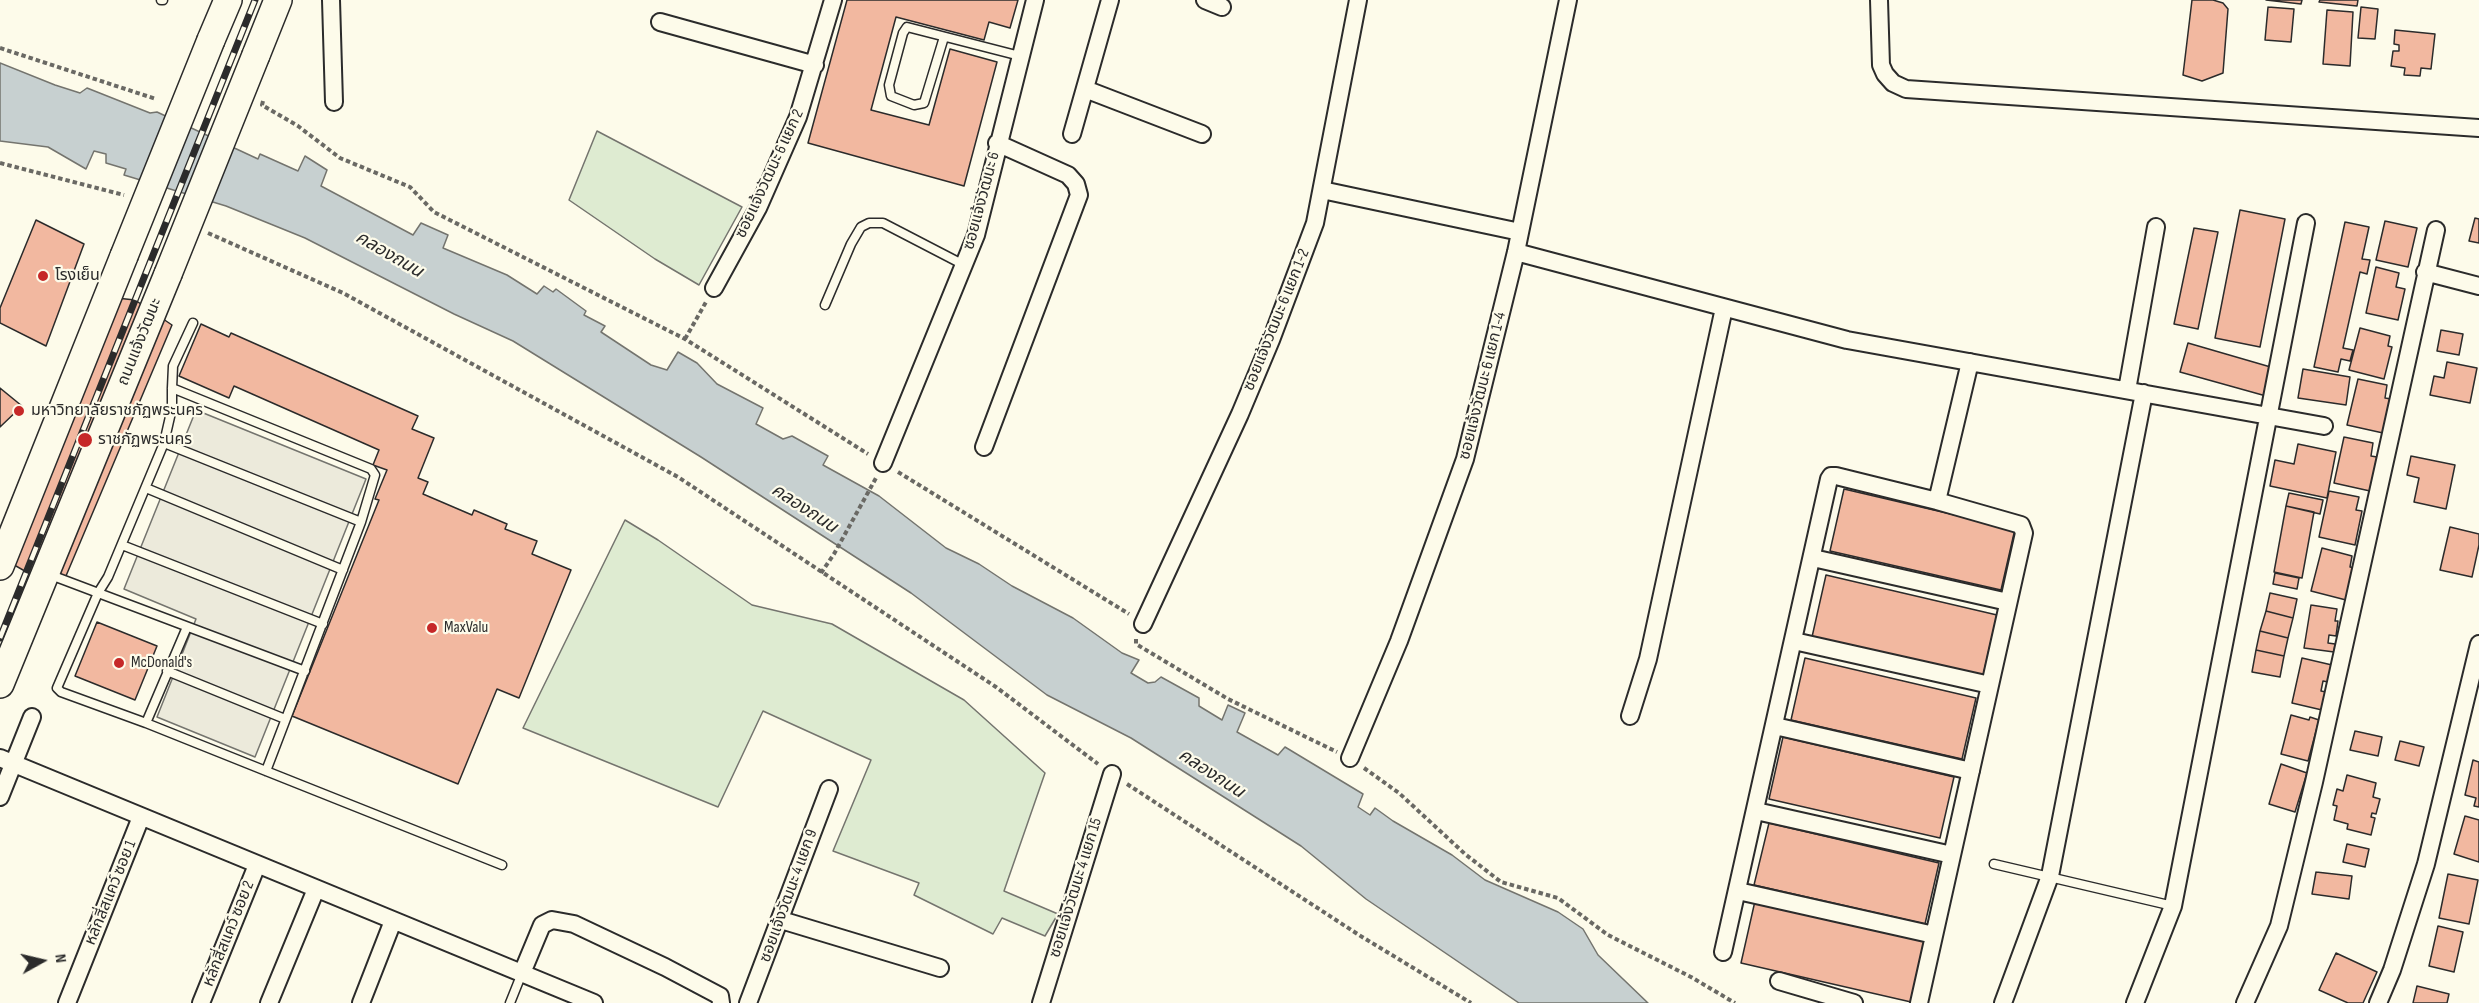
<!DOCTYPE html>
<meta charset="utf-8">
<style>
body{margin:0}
#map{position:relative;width:2479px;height:1003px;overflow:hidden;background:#fdfbea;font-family:"Sofia Sans Condensed",sans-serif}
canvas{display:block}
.north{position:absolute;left:12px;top:931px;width:60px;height:60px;-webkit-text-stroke:4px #fdfbea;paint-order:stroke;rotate:82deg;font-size:16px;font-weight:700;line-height:24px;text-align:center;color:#2b2b2b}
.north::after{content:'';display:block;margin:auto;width:21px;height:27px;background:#2b2b2b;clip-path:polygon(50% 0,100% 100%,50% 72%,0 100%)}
</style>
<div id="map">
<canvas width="2479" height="1003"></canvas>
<div class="north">N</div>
</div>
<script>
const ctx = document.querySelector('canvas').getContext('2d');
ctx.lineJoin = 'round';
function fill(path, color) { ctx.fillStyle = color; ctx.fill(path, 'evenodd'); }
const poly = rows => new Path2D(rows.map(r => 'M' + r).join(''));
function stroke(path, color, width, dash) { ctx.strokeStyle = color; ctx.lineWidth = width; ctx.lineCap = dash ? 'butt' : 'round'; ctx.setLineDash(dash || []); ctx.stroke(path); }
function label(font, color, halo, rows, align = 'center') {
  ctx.font = font + ' "Sofia Sans Condensed","Noto Sans Thai",sans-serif'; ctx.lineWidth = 4.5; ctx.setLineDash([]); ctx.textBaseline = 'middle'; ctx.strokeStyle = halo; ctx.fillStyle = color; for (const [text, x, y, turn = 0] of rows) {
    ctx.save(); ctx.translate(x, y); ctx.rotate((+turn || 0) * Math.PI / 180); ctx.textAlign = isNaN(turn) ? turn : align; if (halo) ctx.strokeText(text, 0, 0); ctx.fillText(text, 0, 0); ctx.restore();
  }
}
const green = poly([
 [597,131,742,207,699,285,655,259,569,200,597,131],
 [625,520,658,540,752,605,832,624,964,700,1045,773,1004,891,1058,914,1045,936,1002,918,993,934,914,895,919,883,833,851,871,760,763,711,718,807,523,728,625,520]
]);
fill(green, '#deebd1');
stroke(green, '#74746e', 1.5);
const parking = poly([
 [196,410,366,479,255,757,157,717,196,619,124,589,196,410]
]);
fill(parking, '#eceadb');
stroke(parking, '#74746e', 1.5);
const water = poly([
 [0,63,55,85,80,93,87,88,150,113,157,112,258,159,260,154,298,171,305,156,327,170,321,186,413,235,421,223,448,235,443,248,507,275,537,294,544,286,553,292,556,289,586,311,584,315,605,326,601,332,651,365,667,370,678,352,697,363,717,384,763,408,756,424,783,439,792,436,828,456,823,465,879,496,946,548,979,564,1012,586,1073,618,1122,653,1139,660,1131,673,1148,683,1155,682,1161,677,1199,698,1199,706,1222,720,1228,705,1245,713,1237,732,1278,755,1285,747,1363,794,1358,807,1370,815,1375,808,1393,821,1452,855,1485,880,1558,912,1583,929,1598,955,1648,1003,1519,1003,1366,899,1301,846,1131,738,1047,695,911,593,701,457,513,341,454,314,305,238,226,206,124,175,126,169,106,163,106,154,94,151,86,169,48,147,0,141,0,63]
]);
fill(water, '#c7d0d0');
stroke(water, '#74746e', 1.5);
const building = poly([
 [847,0,1018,0,1010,28,989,22,984,40,896,17,871,110,929,125,950,49,997,62,964,186,808,143,847,0],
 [2192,0,2213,0,2223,3,2228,9,2223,73,2202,81,2183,75,2192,0],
 [2266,0,2302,0,2301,4,2266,0],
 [2320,0,2358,0,2357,6,2319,2,2320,0],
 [2268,7,2294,9,2291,42,2265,40,2268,7],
 [2361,7,2378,9,2375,39,2358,38,2361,7],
 [2327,10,2353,12,2350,66,2323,64,2327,10],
 [2395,30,2435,34,2431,69,2421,68,2420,76,2404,75,2405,68,2391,66,2393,51,2399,51,2399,45,2394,44,2395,30],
 [2240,210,2285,219,2260,347,2215,338,2240,210],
 [2475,218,2479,219,2479,243,2469,241,2475,218],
 [36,220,84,244,46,346,0,323,0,308,36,220],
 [2385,221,2417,228,2408,267,2376,260,2385,221],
 [2345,222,2369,227,2362,259,2370,260,2367,274,2360,272,2343,348,2353,350,2350,361,2341,359,2338,372,2314,367,2345,222],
 [2194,228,2218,232,2198,329,2174,324,2194,228],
 [2376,267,2399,273,2396,287,2405,289,2398,320,2366,313,2376,267],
 [98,296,135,300,172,325,63,583,30,574,0,557,98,296],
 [201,324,229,337,231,333,418,416,412,429,434,438,418,478,428,482,423,494,472,515,474,510,507,524,505,529,537,541,532,554,571,570,519,698,497,689,458,784,292,716,379,500,375,499,387,470,373,465,379,450,234,386,229,398,179,376,201,324],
 [2360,328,2390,336,2388,346,2392,347,2384,379,2349,370,2360,328],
 [2441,330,2463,334,2459,355,2437,351,2441,330],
 [2188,343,2274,368,2266,396,2180,372,2188,343],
 [2447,362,2477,368,2470,403,2430,395,2434,376,2444,378,2447,362],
 [2303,369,2350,377,2346,405,2298,398,2303,369],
 [2358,379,2387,385,2385,398,2391,399,2383,433,2347,425,2358,379],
 [0,388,22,406,0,427,0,388],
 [2344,437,2373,443,2371,456,2377,457,2370,491,2334,483,2344,437],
 [2298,444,2336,452,2327,498,2270,486,2275,460,2294,464,2298,444],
 [2411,456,2455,465,2446,509,2414,502,2419,478,2407,475,2411,456],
 [1844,489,2015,529,2001,590,1830,551,1844,489],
 [2329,491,2359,497,2356,510,2362,511,2355,545,2319,537,2329,491],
 [2289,493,2323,500,2320,514,2286,506,2289,493],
 [2286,506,2314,512,2302,578,2274,572,2286,506],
 [2450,527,2479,534,2479,545,2472,577,2440,570,2450,527],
 [2322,548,2352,556,2350,567,2355,568,2346,600,2311,591,2322,548],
 [2275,573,2299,578,2297,589,2273,584,2275,573],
 [1826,575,1997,615,1983,676,1812,637,1826,575],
 [2270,593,2297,599,2293,618,2266,611,2270,593],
 [2311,605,2337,609,2335,621,2338,621,2336,636,2329,635,2328,643,2335,644,2334,652,2304,648,2311,605],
 [2266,611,2293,618,2288,638,2260,631,2266,611],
 [97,622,157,646,135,700,75,676,97,622],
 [2260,631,2288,638,2284,656,2256,650,2260,631],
 [2256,650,2284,656,2280,677,2252,672,2256,650],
 [1805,658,1976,698,1962,759,1791,720,1805,658],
 [2302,658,2332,665,2328,682,2323,681,2321,691,2326,692,2322,710,2292,703,2302,658],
 [2291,715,2309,720,2310,717,2319,720,2308,761,2281,754,2291,715],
 [2355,731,2382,737,2378,756,2350,750,2355,731],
 [1783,737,1954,777,1940,838,1769,799,1783,737],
 [2400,741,2424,747,2419,766,2395,760,2400,741],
 [2473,760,2479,762,2479,807,2474,806,2476,798,2465,795,2473,760],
 [2281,764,2307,773,2295,812,2269,804,2281,764],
 [2347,775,2376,783,2373,797,2380,799,2376,814,2372,813,2371,817,2375,818,2371,835,2347,829,2348,824,2334,820,2337,806,2333,805,2337,789,2343,791,2347,775],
 [2465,816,2479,820,2479,862,2454,854,2465,816],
 [1769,823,1939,863,1925,924,1754,885,1769,823],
 [2347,844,2369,849,2365,867,2343,862,2347,844],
 [2316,872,2352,876,2349,899,2312,894,2316,872],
 [2448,874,2478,880,2469,924,2439,918,2448,874],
 [1755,901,1925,941,1911,1002,1741,963,1755,901],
 [2438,926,2463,932,2454,972,2429,966,2438,926],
 [2336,953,2377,972,2363,1003,2348,1003,2319,990,2336,953],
 [2417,986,2449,994,2447,1003,2413,1003,2417,986]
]);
fill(building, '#f2b8a0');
stroke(building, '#2b2b2b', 1.5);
const lane = poly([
 [161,0,163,0],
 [944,37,924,103,914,105,891,96,889,85,903,33,907,27,1020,56],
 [825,305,851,244,861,227,869,223,883,223,964,265],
 [172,388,371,469,375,475,361,522,266,771,146,723,61,692,57,688,98,593,108,577,164,443,172,408,172,388],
 [172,388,173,366,193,323],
 [164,443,361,522],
 [146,488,343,570],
 [122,545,323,624],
 [48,574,305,671],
 [167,671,285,719],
 [146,723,187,627],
 [266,771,502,865],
 [1994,864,2173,906],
 [510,1003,522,973]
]);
const street = poly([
 [331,0,334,102],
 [1205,0,1222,7],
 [1879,0,1881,65,1885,74,1893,83,1906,89,2479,128],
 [660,22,815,65],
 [1085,89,1202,134],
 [1072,134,1110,0],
 [1322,190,1520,232],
 [1516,252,1847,340,2324,426],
 [2425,272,2479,286],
 [714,288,758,208,798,117,833,0],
 [2127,390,2156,227],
 [984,447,1079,195,1076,184,1068,175,997,143],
 [883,463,976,235,1035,0],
 [1937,501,1970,362],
 [1813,558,2008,602],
 [1143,624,1240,414,1271,340,1315,223,1358,0],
 [1794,641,1990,685],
 [1630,716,1648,659,1724,308],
 [1775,726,1971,771],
 [0,758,594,1003],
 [1350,758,1399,641,1465,459,1516,252,1568,0],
 [0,797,32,717],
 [1756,811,1952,855],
 [1738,891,1934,935],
 [781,920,940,968],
 [1723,952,1829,479,1831,476,1836,476,1937,501,2021,525,2024,533,1919,1003],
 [522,973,542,925,552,920,574,924,665,967,720,996,721,1003],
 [1779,981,1854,1003],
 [67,1003,141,817],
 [201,1003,257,865],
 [269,1003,316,889],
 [361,1003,393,921],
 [748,1003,829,789],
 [1041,1003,1112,774],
 [2003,1003,2050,876,2144,393],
 [2135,1003,2173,906,2306,223],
 [2245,1003,2279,926,2314,782,2436,230],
 [2378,1003,2392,970,2426,864,2479,644]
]);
const primary = poly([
 [211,40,228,0],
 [256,55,278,0],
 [0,566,124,256],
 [0,684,168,274]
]);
stroke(lane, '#2b2b2b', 11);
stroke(street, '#2b2b2b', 20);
stroke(primary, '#2b2b2b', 30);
stroke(poly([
 [0,48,156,99],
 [263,101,262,105,298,126,340,158,410,187,434,212,685,339,868,454],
 [0,163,124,195],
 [208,233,343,293,678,477,996,687,1098,764],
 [685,339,706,302],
 [898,472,1129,614],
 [821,573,834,554,876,478],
 [1136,639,1136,644,1228,699,1337,752],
 [1364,768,1399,793,1465,854,1501,882,1558,898,1608,935,1691,977,1735,1003],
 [1127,784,1359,935,1471,1003]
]), '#6a6964', 4, [4.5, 3]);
stroke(lane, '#fdfbea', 8);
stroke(street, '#fdfbea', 16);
stroke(primary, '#fdfbea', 27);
const rail = poly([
 [0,638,255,0]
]);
stroke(rail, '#2b2b2b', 7);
stroke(rail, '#fdfbea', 4.5, [14]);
const primaryBridge = poly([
 [124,256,211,40],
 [168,274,256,55]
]);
stroke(primaryBridge, '#2b2b2b', 30, []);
stroke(primaryBridge, '#fdfbea', 27);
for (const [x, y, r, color] of [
 [43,276,6,"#c62828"],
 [19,411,6,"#c62828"],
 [85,440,8,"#c62828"],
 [432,628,6,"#c62828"],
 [119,663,6,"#c62828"]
]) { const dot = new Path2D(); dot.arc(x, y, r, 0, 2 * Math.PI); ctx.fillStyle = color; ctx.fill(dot); stroke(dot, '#fdfbea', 2); }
label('16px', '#2b2b2b', '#fdfbea', [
 ["ซอยแจ้งวัฒนะ 6 แยก 2",770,174,-65],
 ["ซอยแจ้งวัฒนะ 6",982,201,-75],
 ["ซอยแจ้งวัฒนะ 6 แยก 1-2",1277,320,-68],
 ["ถนนแจ้งวัฒนะ",140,342,-68],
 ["ซอยแจ้งวัฒนะ 6 แยก 1-4",1483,386,-76],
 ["ซอยแจ้งวัฒนะ 4 แยก 15",1076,888,-73],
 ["หลักสี่สแคว์ ซอย 1",111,893,-68],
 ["ซอยแจ้งวัฒนะ 4 แยก 9",789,896,-70],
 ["หลักสี่สแคว์ ซอย 2",229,934,-68]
]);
label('16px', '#2b2b2b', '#fdfbea', [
 ["โรงเย็น",55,276],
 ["มหาวิทยาลัยราชภัฏพระนคร",31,411],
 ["ราชภัฏพระนคร",98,440],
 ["MaxValu",444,628],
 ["McDonald's",131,663]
], 'left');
label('italic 18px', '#2b2b2b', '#fdfbea', [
 ["คลองถนน",389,255,30],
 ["คลองถนน",804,509,33],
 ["คลองถนน",1211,774,33]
]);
</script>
